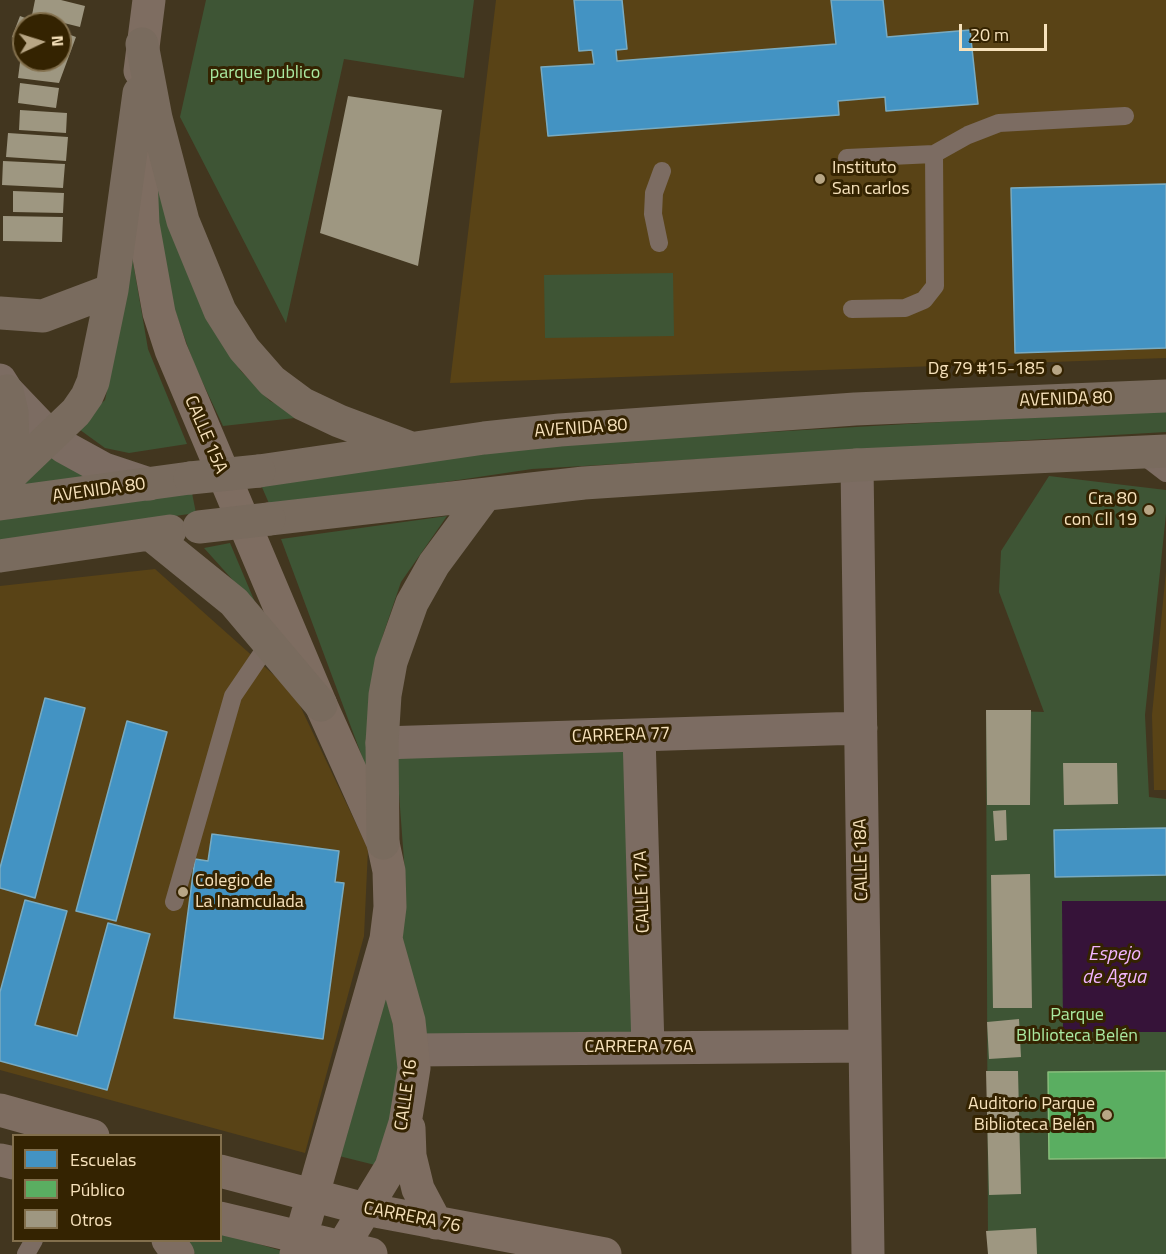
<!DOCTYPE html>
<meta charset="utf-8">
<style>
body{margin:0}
#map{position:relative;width:1166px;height:1254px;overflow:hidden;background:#42361f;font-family:"Titillium Web",sans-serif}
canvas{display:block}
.legend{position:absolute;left:12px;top:1134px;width:210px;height:108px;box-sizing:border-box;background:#342301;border:2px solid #826f4c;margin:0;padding:8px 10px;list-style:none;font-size:18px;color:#f7e2bc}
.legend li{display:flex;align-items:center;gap:12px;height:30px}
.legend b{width:30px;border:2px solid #826f4c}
.north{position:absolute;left:12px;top:12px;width:60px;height:60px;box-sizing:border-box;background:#342301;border:2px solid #826f4c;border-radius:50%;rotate:86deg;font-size:16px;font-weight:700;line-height:24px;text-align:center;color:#f7e2bc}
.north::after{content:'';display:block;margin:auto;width:21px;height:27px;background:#b8a685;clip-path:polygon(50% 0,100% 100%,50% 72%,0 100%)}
.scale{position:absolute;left:959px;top:24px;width:88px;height:27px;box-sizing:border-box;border:3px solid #f7e2bc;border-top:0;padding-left:8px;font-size:18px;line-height:21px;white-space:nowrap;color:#f7e2bc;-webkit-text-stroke:4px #342301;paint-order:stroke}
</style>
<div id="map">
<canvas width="1166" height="1254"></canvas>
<ul class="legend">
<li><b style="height:16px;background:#4393c3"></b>Escuelas</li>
<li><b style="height:16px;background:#5aae61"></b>Público</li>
<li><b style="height:16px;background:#9e9781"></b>Otros</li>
</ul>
<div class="north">N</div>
<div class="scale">20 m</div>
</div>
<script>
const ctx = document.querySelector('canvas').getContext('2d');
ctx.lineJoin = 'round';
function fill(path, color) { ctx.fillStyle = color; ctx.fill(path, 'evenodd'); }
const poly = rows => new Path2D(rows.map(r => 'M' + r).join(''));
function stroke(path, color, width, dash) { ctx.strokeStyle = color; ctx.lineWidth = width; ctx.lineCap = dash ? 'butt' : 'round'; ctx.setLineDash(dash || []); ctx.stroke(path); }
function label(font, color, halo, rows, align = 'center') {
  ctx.font = font + ' "Titillium Web",sans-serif'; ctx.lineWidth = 6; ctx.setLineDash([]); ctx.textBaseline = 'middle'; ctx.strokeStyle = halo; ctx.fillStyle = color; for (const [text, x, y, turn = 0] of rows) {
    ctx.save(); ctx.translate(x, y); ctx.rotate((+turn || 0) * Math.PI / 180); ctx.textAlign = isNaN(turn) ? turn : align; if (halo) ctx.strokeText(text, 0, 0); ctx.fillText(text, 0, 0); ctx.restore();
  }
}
fill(poly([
 [496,0,1166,0,1166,358,450,383],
 [155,569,294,693,368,849,364,936,305,1153,0,1070,0,586],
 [1166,571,1166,790,1154,790,1152,715]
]), '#594316');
fill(poly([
 [206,0,474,0,464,78,344,59,286,323,180,117],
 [155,154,240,370,270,401,304,417,223,426,194,364,172,303,159,228],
 [128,233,148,349,187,444,129,453,105,448,76,427,105,400,115,353],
 [673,273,674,336,545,338,544,275],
 [1166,409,1166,432,532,469,271,508,261,485,528,446],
 [49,455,102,479,19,487],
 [1049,476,1166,490,1166,514,1145,715,1149,797,1166,799,1166,1254,988,1254,986,710,1044,712,999,592,1001,551],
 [192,493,196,513,0,541,0,518],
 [447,516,401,582,383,635,370,693,370,778,281,539],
 [230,543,257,607,204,548],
 [630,750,636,1033,426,1040,395,940,405,874,396,754],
 [383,986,398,1044,400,1074,379,1166,331,1154],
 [221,1233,289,1253,289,1254,195,1254,183,1241,220,1240]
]), '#3e5535');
fill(poly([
 [1062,901,1166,901,1166,1032,1063,1032]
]), '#361339');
const schools = poly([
 [574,0,622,0,627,49,616,50,617,61,836,44,831,0,883,0,887,37,970,30,978,104,886,111,885,97,838,101,839,115,548,136,541,67,594,64,592,50,579,51,574,0],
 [1166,184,1166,348,1015,353,1011,188,1166,184],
 [45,698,85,708,35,898,0,888,0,868,45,698],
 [127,721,167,732,116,921,76,911,127,721],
 [1166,828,1166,875,1055,877,1054,830,1166,828],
 [212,834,339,851,335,882,344,883,323,1039,174,1018,195,859,208,861,212,834],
 [25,900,67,911,35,1025,77,1036,108,923,150,934,107,1090,0,1061,0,992,25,900]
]);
fill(schools, '#4393c3');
stroke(schools, '#79abc1', 1.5);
const public = poly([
 [1166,1071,1166,1158,1049,1159,1048,1072,1166,1071]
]);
fill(public, '#5aae61');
stroke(public, '#89be7c', 1.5);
fill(poly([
 [35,0,61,0,85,6,80,27,32,15],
 [20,16,41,24,24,24,24,42,12,37],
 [60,31,76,37,59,83,18,78,21,55,24,55,24,60,60,60],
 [20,83,59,88,56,108,18,103],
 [348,96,442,110,418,266,320,233],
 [20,110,67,113,66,133,19,130],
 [8,133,68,137,66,161,6,157],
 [3,161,65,164,63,188,2,185],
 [13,191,64,193,63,213,13,212],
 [3,216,63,217,62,242,3,241],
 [986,710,1031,710,1030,805,987,805],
 [1063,763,1117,763,1118,804,1064,805],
 [1006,810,1007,840,995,841,993,811],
 [1030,874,1032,1008,993,1008,991,875],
 [1019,1019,1021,1057,989,1059,987,1022],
 [986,1071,1018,1071,1021,1194,989,1195],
 [1036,1228,1037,1254,988,1254,986,1231]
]), '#9e9781');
stroke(poly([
 [847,158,934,154],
 [659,243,653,214,654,193,662,171],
 [852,309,905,308,924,300,935,286,934,154,968,135,999,123,1125,116],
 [1140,453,1166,473],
 [174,902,233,696,269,643],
 [26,1254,34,1240]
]), '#7c6c62', 18);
stroke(poly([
 [0,380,7,391,50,436,64,447,104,469,149,484],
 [857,465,868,1254],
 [639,735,648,1048],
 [382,743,861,728],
 [413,1050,865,1046]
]), '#7c6c62', 33);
stroke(poly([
 [140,71,149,0],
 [140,153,143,224,159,313,171,350,321,705,383,843,389,871,390,907,386,939,296,1254],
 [0,1110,93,1136],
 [409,1128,410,1156,418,1189,436,1223],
 [0,1160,14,1163],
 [220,1171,365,1209,605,1254],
 [220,1218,371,1254],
 [168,1240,178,1254],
 [338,1254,391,1167,405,1123,411,1087,414,1068,409,1021,386,939]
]), '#7e6d61', 33);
stroke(poly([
 [142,44,156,118,183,221,220,311,244,349,272,381,303,404,339,421,408,447],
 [0,313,43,316,112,290],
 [259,471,484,438,560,430,855,409,1166,396],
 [3,481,13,449,12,413,7,391],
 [0,485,76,412,87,396,93,382,112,290,139,93],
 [0,504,190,478],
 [269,519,584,483,857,465,1166,451],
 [150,534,234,602,321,705],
 [0,556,170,531],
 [383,843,382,743,385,695,391,662,412,603,434,564,485,495]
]), '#796b5e', 33);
stroke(poly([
 [190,478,259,471],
 [199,527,269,519]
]), '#796b5e', 33);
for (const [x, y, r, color] of [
 [820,179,6,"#b8a685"],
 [1057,370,6,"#b8a685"],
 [1149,510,6,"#b8a685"],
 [183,892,6,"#b8a685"],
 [1107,1115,6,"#b8a685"]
]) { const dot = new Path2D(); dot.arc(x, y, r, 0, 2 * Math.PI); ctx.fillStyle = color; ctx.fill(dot); stroke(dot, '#342301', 2); }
label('18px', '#aae9a0', '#342301', [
 ["parque publico",265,74],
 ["Parque",1077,1016],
 ["BIblioteca Belén",1077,1037]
]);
label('18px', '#f7e2bc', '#342301', [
 ["Instituto",832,169,"left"],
 ["San carlos",832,190,"left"],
 ["Dg 79 #15-185",1045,370],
 ["Cra 80",1137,500],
 ["con Cll 19",1137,521],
 ["Colegio de",195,882,"left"],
 ["La Inamculada",195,903,"left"],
 ["Auditorio Parque",1095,1105],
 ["Biblioteca Belén",1095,1126]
], 'right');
label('18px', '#f7e2bc', '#342301', [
 ["AVENIDA 80",1066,400,-2],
 ["AVENIDA 80",581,429,-4],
 ["CALLE 15A",205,435,67],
 ["AVENIDA 80",99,491,-8],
 ["CARRERA 77",621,736,-2],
 ["CALLE 18A",862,860,-91],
 ["CALLE 17A",643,892,-92],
 ["CARRERA 76A",639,1048],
 ["CALLE 16",407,1095,-82],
 ["CARRERA 76",412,1218,11]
]);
label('italic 20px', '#f2b5fe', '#342301', [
 ["Espejo",1114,955],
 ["de Agua",1114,978]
]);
</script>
